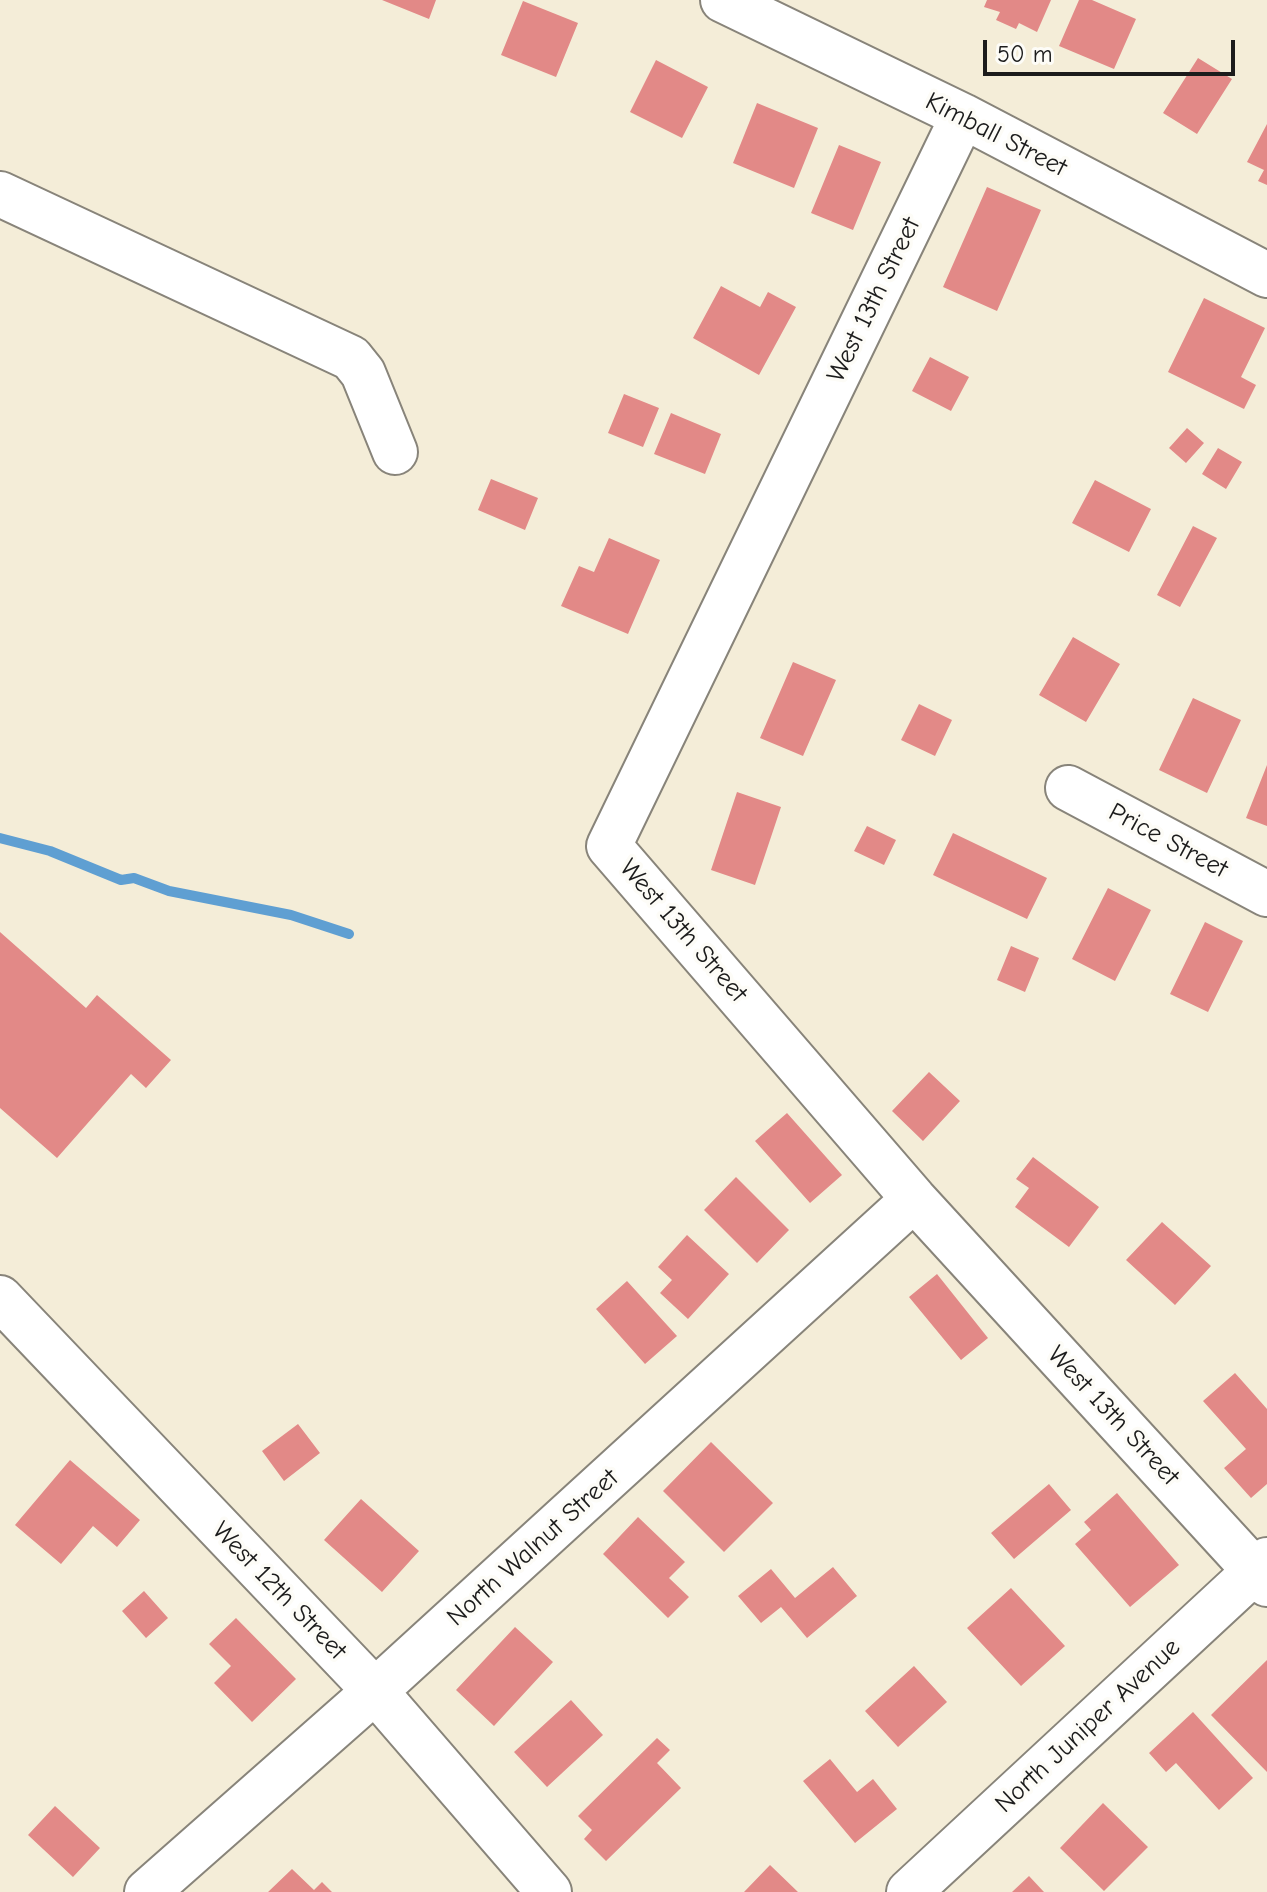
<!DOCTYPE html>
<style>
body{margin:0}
#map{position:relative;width:1267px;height:1892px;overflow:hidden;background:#f4edd8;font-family:"Comic Neue",sans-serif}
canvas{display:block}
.scale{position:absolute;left:983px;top:40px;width:252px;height:36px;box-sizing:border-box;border:4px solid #1c1c1c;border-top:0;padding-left:10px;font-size:24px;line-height:28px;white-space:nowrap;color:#1c1c1c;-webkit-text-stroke:6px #fdfcf7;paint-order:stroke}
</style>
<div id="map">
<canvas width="1267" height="1892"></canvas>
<div class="scale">50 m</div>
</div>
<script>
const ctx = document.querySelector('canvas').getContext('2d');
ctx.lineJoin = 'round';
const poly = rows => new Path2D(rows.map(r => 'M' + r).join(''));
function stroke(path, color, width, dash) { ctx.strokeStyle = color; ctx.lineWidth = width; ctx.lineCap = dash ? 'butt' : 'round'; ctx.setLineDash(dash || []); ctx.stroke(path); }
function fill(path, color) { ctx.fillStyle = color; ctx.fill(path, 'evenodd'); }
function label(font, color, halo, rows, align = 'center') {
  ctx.font = font + ' "Comic Neue",sans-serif'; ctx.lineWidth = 7; ctx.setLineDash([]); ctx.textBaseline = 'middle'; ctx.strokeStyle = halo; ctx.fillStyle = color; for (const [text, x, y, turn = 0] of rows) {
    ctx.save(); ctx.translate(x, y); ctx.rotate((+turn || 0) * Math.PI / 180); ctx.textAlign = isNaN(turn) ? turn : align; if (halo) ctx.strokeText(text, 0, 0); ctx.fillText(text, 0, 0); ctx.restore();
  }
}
stroke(poly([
 [0,838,50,851,121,880,134,878,169,891,291,915,349,934]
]), '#5f9fd2', 10);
fill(poly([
 [382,0,436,0,429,19],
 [987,0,1051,0,1037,32,1019,23,1016,29,996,20,1000,12,984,7],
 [1079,0,1092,0,1136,19,1114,69,1059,46],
 [523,1,578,23,556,77,501,55],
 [1198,58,1232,79,1197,134,1163,113],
 [656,60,708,87,682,138,630,112],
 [757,103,818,128,794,188,733,163],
 [1267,124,1267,185,1258,181,1264,170,1247,162],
 [839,145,881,162,853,230,811,213],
 [987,187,1041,210,997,311,943,287],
 [721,286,760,307,768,292,796,307,759,375,693,338],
 [1204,298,1265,328,1241,377,1256,385,1244,409,1168,372],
 [930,357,969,377,951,411,912,391],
 [624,394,659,408,643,447,608,433],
 [671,413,721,434,705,474,654,454],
 [1187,428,1204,443,1186,463,1169,448],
 [1218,448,1242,462,1226,489,1202,474],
 [491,479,538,498,525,530,478,510],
 [1095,480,1151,509,1129,552,1072,523],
 [1193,526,1217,538,1180,607,1157,595],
 [609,538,660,560,628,634,561,606,579,566,594,572],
 [1073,637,1120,664,1086,722,1039,695],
 [793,662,836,680,803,756,760,738],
 [1193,698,1241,720,1207,793,1159,770],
 [919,704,952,720,935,756,901,740],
 [1267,765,1267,826,1246,818],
 [737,792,781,807,755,885,711,870],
 [867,826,896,840,884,865,854,851],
 [953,833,1047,878,1027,919,933,875],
 [1108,888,1151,910,1115,981,1072,959],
 [1205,922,1243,941,1208,1012,1170,994],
 [0,932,86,1008,97,995,171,1060,146,1088,131,1074,57,1158,0,1108],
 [1011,946,1039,958,1025,992,997,980],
 [929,1072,960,1101,923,1141,892,1111],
 [787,1113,842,1175,810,1203,755,1141],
 [1033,1157,1099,1207,1069,1247,1015,1207,1029,1188,1016,1179],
 [736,1177,789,1230,757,1263,704,1210],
 [1162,1222,1211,1266,1175,1305,1126,1260],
 [687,1235,729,1274,688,1319,660,1293,672,1280,658,1267],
 [937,1274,988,1338,961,1360,909,1297],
 [627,1281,677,1336,645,1364,596,1309],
 [1235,1373,1267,1409,1267,1484,1251,1498,1224,1468,1246,1449,1203,1401],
 [298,1424,320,1453,284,1481,262,1451],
 [711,1442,773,1503,724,1552,663,1491],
 [70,1460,140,1520,117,1547,93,1526,61,1564,15,1525],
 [1049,1484,1071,1510,1014,1559,991,1533],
 [1117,1493,1179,1565,1130,1607,1075,1544,1091,1530,1084,1522],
 [361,1499,419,1551,382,1592,324,1540],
 [638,1517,685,1562,669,1578,689,1597,668,1618,603,1554],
 [833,1567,857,1596,807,1638,781,1607,761,1623,738,1596,771,1569,795,1598],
 [1011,1588,1065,1646,1021,1686,967,1628],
 [144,1591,168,1618,146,1638,122,1611],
 [236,1618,296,1679,252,1722,214,1683,231,1666,209,1644],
 [515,1627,553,1662,494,1726,456,1690],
 [1267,1660,1267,1772,1211,1715],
 [914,1666,947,1702,898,1747,865,1711],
 [571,1700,603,1735,547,1787,514,1752],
 [1193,1712,1253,1778,1219,1810,1176,1763,1166,1772,1149,1753],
 [657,1738,670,1750,657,1763,681,1788,606,1861,584,1839,592,1830,578,1816],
 [830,1759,857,1792,873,1779,897,1809,855,1843,803,1781],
 [1103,1803,1148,1847,1104,1891,1060,1848],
 [55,1806,100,1848,73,1877,28,1835],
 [770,1865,798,1892,744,1892],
 [292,1869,314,1890,322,1882,332,1892,268,1892],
 [1029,1876,1044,1892,1012,1892]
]), '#e28987');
const minor = poly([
 [723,0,963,116,1267,275],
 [963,116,609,846,914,1199,1267,1584],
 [0,194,351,358,363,373,395,452],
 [1068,788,1267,894],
 [0,1298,375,1691,549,1892],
 [147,1892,375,1691,914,1199],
 [909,1892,1267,1560]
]);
stroke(minor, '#88847a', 48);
stroke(minor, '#fff', 44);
label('26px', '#1c1c1c', '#fdfcf7', [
 ["Kimball Street",996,135,27],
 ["West 13th Street",874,300,-64],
 ["Price Street",1168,841,28],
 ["West 13th Street",683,931,49],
 ["West 13th Street",1113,1416,47],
 ["North Walnut Street",533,1548,-42],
 ["West 12th Street",279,1591,46],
 ["North Juniper Avenue",1088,1726,-43]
]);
</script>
